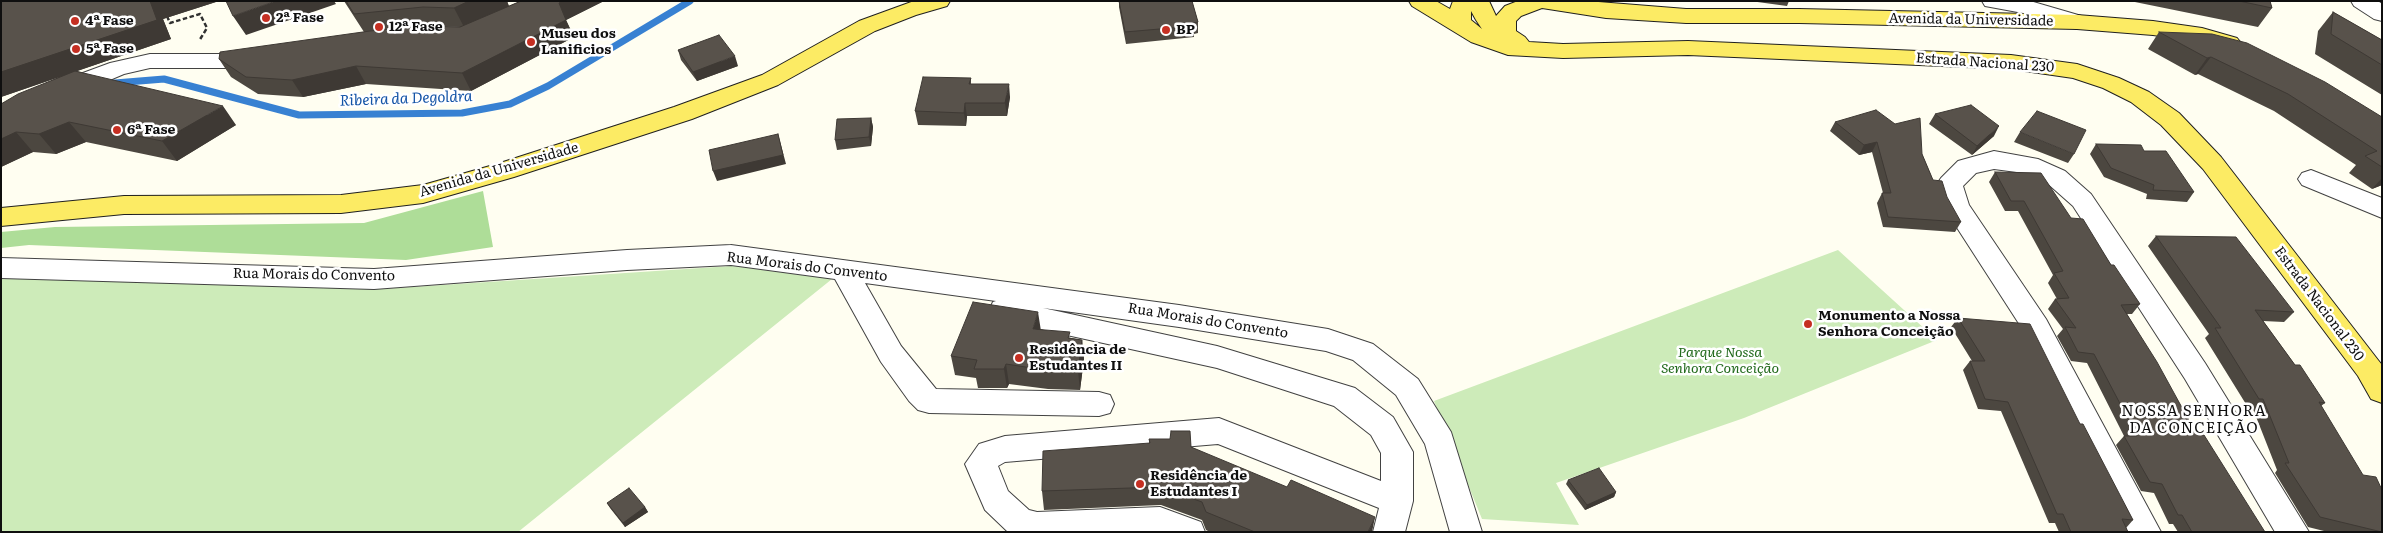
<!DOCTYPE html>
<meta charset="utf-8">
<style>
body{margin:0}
#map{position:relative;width:2383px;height:533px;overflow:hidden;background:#fffef1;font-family:Literata,serif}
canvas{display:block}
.frame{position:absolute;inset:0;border:2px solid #0f0f0f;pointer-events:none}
</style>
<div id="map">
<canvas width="2383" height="533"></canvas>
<div class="frame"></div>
</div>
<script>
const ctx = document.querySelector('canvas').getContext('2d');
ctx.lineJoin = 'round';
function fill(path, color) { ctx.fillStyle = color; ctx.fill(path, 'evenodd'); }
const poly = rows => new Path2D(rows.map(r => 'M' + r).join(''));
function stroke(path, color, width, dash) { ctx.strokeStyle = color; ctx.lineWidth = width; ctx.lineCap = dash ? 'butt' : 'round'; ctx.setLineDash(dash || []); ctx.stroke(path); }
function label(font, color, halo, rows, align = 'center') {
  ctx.font = font + ' Literata,serif'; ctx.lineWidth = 5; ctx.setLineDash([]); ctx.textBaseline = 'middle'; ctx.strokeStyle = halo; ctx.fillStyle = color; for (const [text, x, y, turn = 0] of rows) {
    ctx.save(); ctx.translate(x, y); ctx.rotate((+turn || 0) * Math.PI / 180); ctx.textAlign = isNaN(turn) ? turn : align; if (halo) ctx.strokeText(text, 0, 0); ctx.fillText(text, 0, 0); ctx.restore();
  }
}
fill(poly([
 [1838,250,1937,340,1744,418,1556,483,1579,525,1482,519,1434,401],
 [732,266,832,279,518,532,1,532,1,278,381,289]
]), '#cdebb9');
fill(poly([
 [483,191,493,247,406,260,29,245,1,248,1,232,55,227,364,223]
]), '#aedd98');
stroke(poly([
 [115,83,164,79,299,115,462,113,510,104,548,86,690,1]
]), '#3881d2', 7);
const minor = poly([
 [1982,1,2030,1,2085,17,2088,22,2085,27,2077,29,2023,13,1985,6,1982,1],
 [2351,1,2378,1,2382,4,2382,21,2374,19,2354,6,2351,1],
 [258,51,266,53,270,58,266,63,242,68,150,68,124,74,1,126,1,108,72,77,110,63,150,54,242,54,258,51],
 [1994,151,2038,159,2065,171,2091,194,2205,363,2309,532,2275,532,2185,379,2073,206,2047,183,2024,173,1994,169,1976,173,1963,186,1969,205,2046,319,2161,532,2128,532,2025,333,1943,206,1937,184,1941,178,1958,161,1994,151],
 [2311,170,2382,198,2382,218,2302,185,2298,179,2302,173,2311,170],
 [731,245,1179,305,1328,329,1373,344,1418,379,1451,432,1482,532,1450,532,1425,444,1396,395,1353,360,1326,351,1179,327,1043,308,1217,346,1355,388,1393,417,1413,452,1413,501,1405,532,1373,532,1379,508,1218,444,1005,462,998,466,1008,491,1029,510,1037,512,1160,507,1201,522,1205,532,1008,532,985,510,965,464,979,444,1005,436,1219,418,1381,481,1381,453,1371,435,1334,406,1217,368,1003,321,993,318,989,310,993,302,996,301,865,283,901,346,936,389,1099,392,1110,395,1114,404,1110,413,1099,416,929,413,918,410,909,401,881,362,835,279,731,265,627,270,374,289,1,278,1,258,374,269,627,250,731,245]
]);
const major = poly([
 [914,1,950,1,947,6,916,15,875,31,778,85,692,119,514,177,423,203,341,213,124,214,1,226,1,208,124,196,341,195,423,185,497,164,674,107,762,75,859,21,914,1],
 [1409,1,1436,1,1450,9,1453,1,1489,1,1496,16,1505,6,1518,1,1586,1,1686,9,1799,9,2077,15,2153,21,2202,28,2237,38,2241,43,2237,48,2229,50,2200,42,2153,35,2077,29,1799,23,1686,23,1606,18,1542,8,1521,16,1516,21,1516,31,1525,37,1529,42,1563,44,1688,41,2011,55,2077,64,2119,78,2149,92,2179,113,2221,157,2378,360,2382,365,2382,403,2371,399,2358,376,2203,169,2161,125,2131,102,2103,88,2073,78,2011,69,1688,55,1563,58,1508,55,1471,42,1412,6,1409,1],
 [1471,11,1476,20,1482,29,1471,20,1471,11]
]);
stroke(minor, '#424242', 2);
stroke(major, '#202020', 2);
stroke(poly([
 [167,16,170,23,200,14,207,28,199,41]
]), '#313131', 2.5, [4.5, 2.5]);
fill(minor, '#fff');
fill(major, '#fceb64');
fill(poly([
 [1,1,219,1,163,19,171,39,77,71,236,125,177,161,86,142,56,154,33,152,1,167,1,104,59,77,1,97],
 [344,1,507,1,509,6,521,1,604,1,566,20,574,37,471,91,366,84,303,97,258,94,231,77,219,59,364,32],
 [433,26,461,27,429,27],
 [1119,1,1192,1,1198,22,1198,33,1194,34,1194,37,1126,44,1119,7],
 [1750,1,1789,1,1787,6],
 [2130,1,2270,1,2272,8,2258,27],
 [2333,12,2382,40,2382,95,2315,54,2318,31],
 [2159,32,2382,117,2382,185,2372,189,2349,173,2356,165,2274,111,2198,74,2195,75,2148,49],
 [678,50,738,66,697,81,681,60],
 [971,78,971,84,1010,97,1007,116,967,116,966,126,918,125,915,111],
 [1935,114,1994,136,1972,155,1929,124],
 [871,118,873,127,871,146,837,150,835,140],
 [1835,122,1922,154,1933,180,1961,222,1955,232,1883,227,1877,203,1882,193,1883,193,1872,152,1859,155,1830,131],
 [2020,132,2074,154,2068,163,2014,142],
 [2096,144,2144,151,2194,192,2187,202,2146,199,2147,194,2104,177,2090,154],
 [1995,172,2071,218,2111,265,2140,304,2132,314,2127,314,2197,435,2265,532,2178,532,2173,524,2169,524,2154,493,2141,491,2116,445,2124,436,2087,363,2071,361,2057,336,2063,329,2048,309,2055,299,2057,299,2048,283,2053,275,2018,211,2005,211,1989,182],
 [2156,236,2294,312,2284,322,2263,321,2295,365,2325,403,2321,406,2382,532,2328,532,2308,527,2275,473,2277,470,2253,409,2249,409,2205,338,2209,334,2148,246],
 [1958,318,2080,424,2133,520,2126,528,2128,532,2059,532,2055,523,2049,523,2001,411,1978,409,1963,370,1970,361,1972,361,1951,327],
 [1040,329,1071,338,1082,340,1084,359,1080,390,1048,389,1009,384,1007,388,978,388,976,378,955,375,951,356],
 [1149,439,1191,447,1372,532,1210,532,1206,530,1202,520,1161,505,1044,510,1042,491,1149,443],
 [1568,480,1616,492,1614,497,1585,510,1566,484],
 [607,503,645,507,648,512,625,527,610,508]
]), '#4c4740');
fill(poly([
 [150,1,219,1,163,19,171,39,1,97,1,72],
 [276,1,334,1,336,4,246,35,233,16],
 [469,1,507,1,509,7,464,27,454,8],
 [562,1,604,1,566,20,559,3],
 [566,20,574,37,471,91,462,73],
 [735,56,738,66,697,81,693,72],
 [2211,57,2198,74,2195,75,2207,58],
 [356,66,366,84,303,97,292,80],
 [1009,84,1010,97,1007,116,1005,103],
 [965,103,967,116,966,126,964,113],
 [223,106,236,125,177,161,162,141],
 [871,118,873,127,871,146,869,137],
 [69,122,86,142,56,154,39,134],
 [1999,126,1994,136,1972,155,1977,146],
 [16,132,33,152,1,167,1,139],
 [778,134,786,164,717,181,713,171],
 [1877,142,1872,152,1859,155,1864,145],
 [2382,178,2382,185,2372,189],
 [1038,312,1041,331,1033,329],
 [1082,340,1084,359,1080,390,1078,371],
 [1006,364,1009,384,1007,388,1004,369],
 [1616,492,1614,497,1585,510,1587,505],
 [645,507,648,512,625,527,623,523],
 [1375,517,1372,532,1368,532]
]), '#3e3934');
const building = poly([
 [1,1,150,1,157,20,1,72,1,1],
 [226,1,276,1,233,16,226,1],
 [346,1,469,1,454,8,423,7,354,14,346,1],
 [521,1,562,1,559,3,566,20,462,73,356,66,292,80,246,77,219,59,220,52,370,31,424,26,460,27,521,1],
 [1119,1,1192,1,1198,22,1193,23,1194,26,1125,32,1119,1],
 [2239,1,2270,1,2272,8,2239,1],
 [2333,12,2382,40,2382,65,2331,34,2333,12],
 [2159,32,2212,34,2247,43,2325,82,2382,117,2382,167,2365,156,2377,151,2288,94,2211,57,2207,58,2159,32],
 [719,35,735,56,693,72,678,50,719,35],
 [75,71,223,106,162,141,69,122,39,134,16,132,1,139,1,104,18,94,75,71],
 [923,77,971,78,969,84,1009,84,1005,103,965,103,964,113,915,111,923,77],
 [1971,105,1999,126,1977,146,1935,114,1971,105],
 [1876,110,1895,124,1920,118,1922,154,1933,180,1942,181,1947,197,1961,222,1888,217,1882,193,1891,193,1877,142,1864,145,1835,122,1876,110],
 [2037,111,2086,130,2074,154,2020,132,2037,111],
 [871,118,869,137,835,140,837,119,871,118],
 [778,134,783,155,713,171,709,150,778,134],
 [2096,144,2141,145,2144,151,2166,151,2194,192,2153,190,2154,185,2111,168,2096,144],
 [1995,172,2041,173,2071,218,2083,219,2111,265,2114,265,2140,304,2121,305,2157,362,2197,435,2204,435,2265,532,2192,532,2182,515,2178,515,2162,484,2150,482,2124,436,2137,436,2094,354,2078,352,2065,327,2076,328,2055,299,2069,298,2054,273,2063,271,2024,201,2011,201,1995,172],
 [2156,236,2236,237,2294,312,2255,310,2295,365,2300,365,2325,403,2319,402,2363,475,2376,477,2382,490,2382,532,2320,517,2285,463,2289,463,2263,399,2259,399,2215,328,2221,328,2156,236],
 [973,302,1038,312,1033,329,1070,332,1068,338,1082,340,1078,371,1045,370,1006,364,1004,369,974,369,977,360,951,356,973,302],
 [1958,318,2030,324,2080,424,2083,424,2133,520,2122,519,2128,532,2071,532,2063,514,2057,514,2008,402,1985,399,1970,361,1985,361,1958,318],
 [1171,431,1190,431,1191,447,1287,487,1291,480,1375,517,1368,532,1255,532,1206,512,1202,502,1160,487,1042,491,1043,451,1150,443,1149,439,1170,439,1171,431],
 [1599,468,1616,492,1587,505,1568,480,1599,468],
 [629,488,645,507,623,523,607,503,629,488]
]);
fill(building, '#58524b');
stroke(building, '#3e3934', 1);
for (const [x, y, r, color] of [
 [266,18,5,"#c52f22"],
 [75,21,5,"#c52f22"],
 [379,27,5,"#c52f22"],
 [1166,30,5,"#c52f22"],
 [531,42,5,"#c52f22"],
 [76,49,5,"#c52f22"],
 [117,130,5,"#c52f22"],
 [1808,324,5,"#c52f22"],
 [1019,358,5,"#c52f22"],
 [1140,484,5,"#c52f22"]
]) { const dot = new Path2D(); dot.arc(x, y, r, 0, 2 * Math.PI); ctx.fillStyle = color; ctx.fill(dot); stroke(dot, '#fff', 2); }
label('bold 14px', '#0f0f0f', '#fff', [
 ["2ª Fase",276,18],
 ["4ª Fase",85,21],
 ["12ª Fase",389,27],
 ["BP",1176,30],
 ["Museu dos",541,34],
 ["Lanificios",541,50],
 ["5ª Fase",86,49],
 ["6ª Fase",127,130],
 ["Monumento a Nossa",1818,316],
 ["Senhora Conceição",1818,332],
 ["Residência de",1029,350],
 ["Estudantes II",1029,366],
 ["Residência de",1150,476],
 ["Estudantes I",1150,492]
], 'left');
label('14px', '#0f0f0f', '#fff', [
 ["Avenida da Universidade",1971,20,1],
 ["Estrada Nacional 230",1985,63,4],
 ["Avenida da Universidade",499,170,-16],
 ["Rua Morais do Convento",807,267,7],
 ["Rua Morais do Convento",314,275,1],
 ["Estrada Nacional 230",2319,304,53],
 ["Rua Morais do Convento",1208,321,9]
]);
label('italic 14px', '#226a1c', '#fff', [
 ["Parque Nossa",1720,353],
 ["Senhora Conceição",1720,369]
]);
label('italic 15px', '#1353a6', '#fff', [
 ["Ribeira da Degoldra",406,99,-2]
]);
ctx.letterSpacing = '1px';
label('15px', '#0f0f0f', '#fff', [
 ["NOSSA SENHORA",2194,412],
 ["DA CONCEIÇÃO",2194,429]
]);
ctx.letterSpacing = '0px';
</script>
